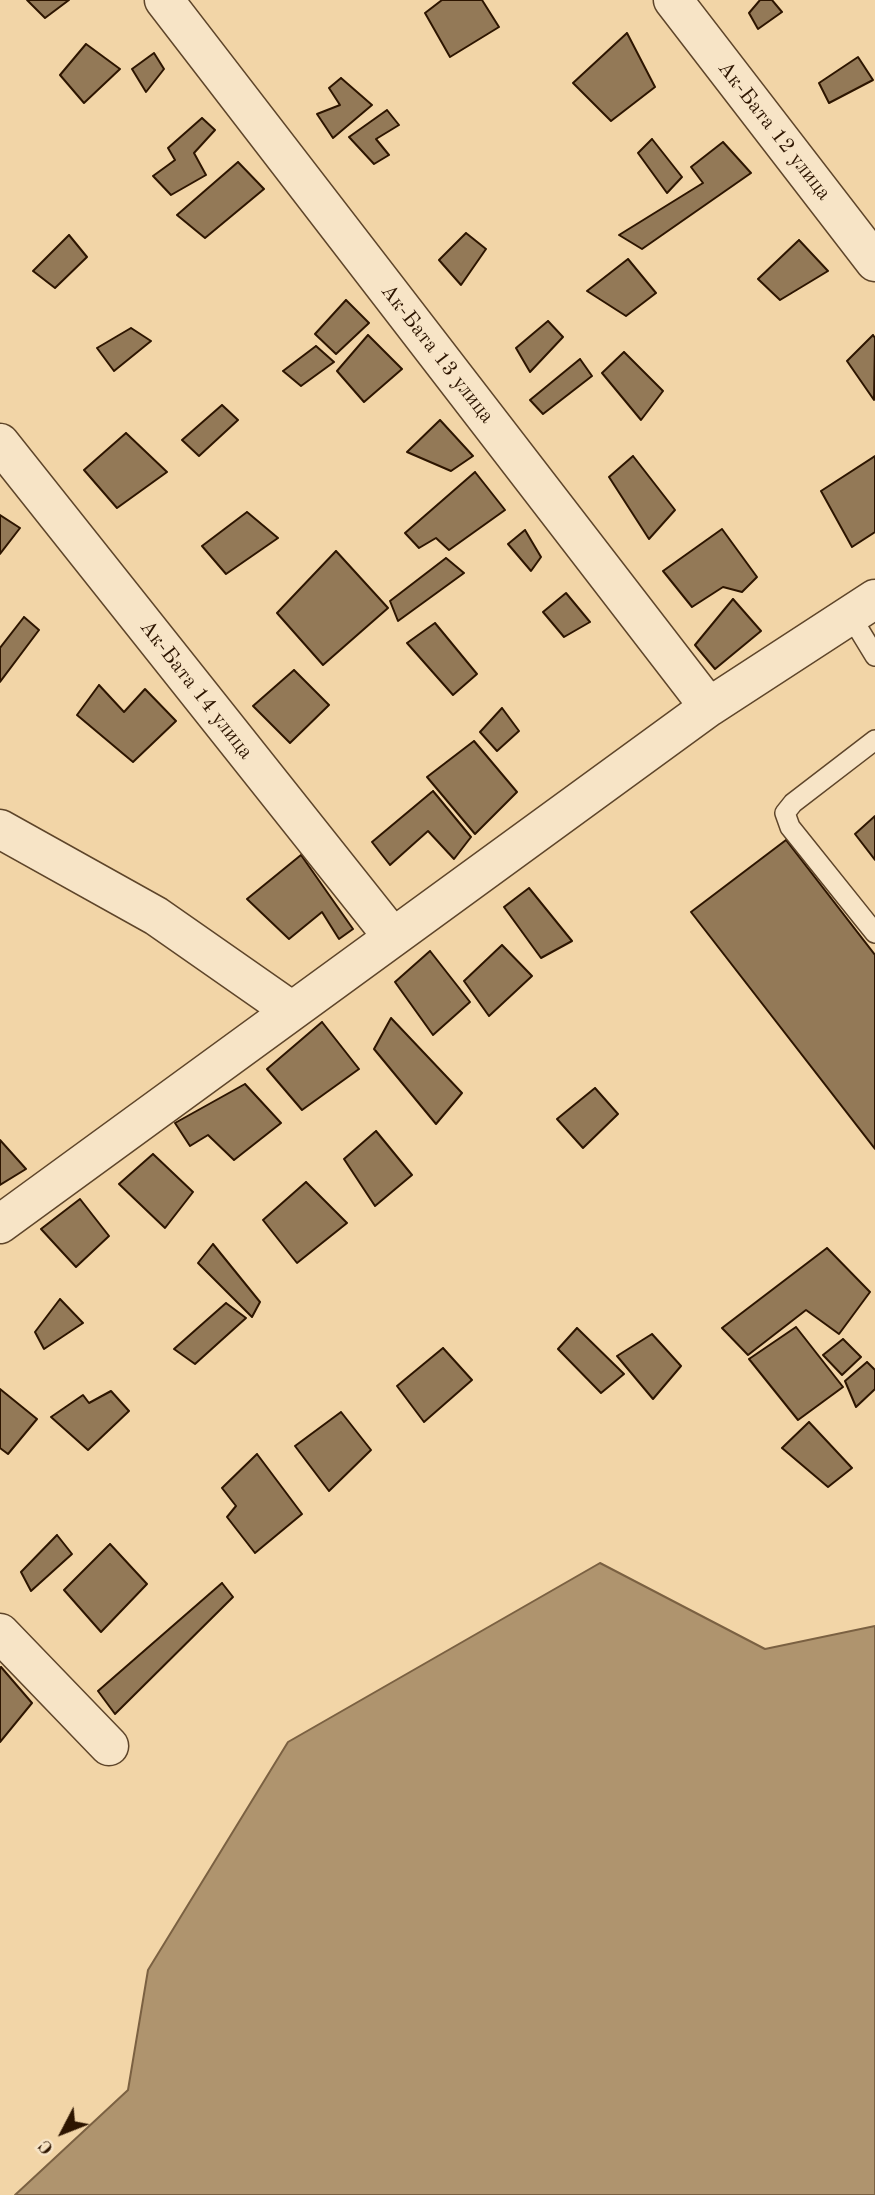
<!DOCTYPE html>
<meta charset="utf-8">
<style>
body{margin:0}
#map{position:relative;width:875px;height:2195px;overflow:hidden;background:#f2d5a7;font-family:"Old Standard TT",serif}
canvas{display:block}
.north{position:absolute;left:28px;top:2097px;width:70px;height:70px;-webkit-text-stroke:5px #f7e4c6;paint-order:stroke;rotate:228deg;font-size:19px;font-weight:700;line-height:28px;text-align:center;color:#2d1500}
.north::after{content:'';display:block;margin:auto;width:24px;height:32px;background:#2d1500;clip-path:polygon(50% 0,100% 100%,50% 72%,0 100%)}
</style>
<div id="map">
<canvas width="875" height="2195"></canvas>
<div class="north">С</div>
</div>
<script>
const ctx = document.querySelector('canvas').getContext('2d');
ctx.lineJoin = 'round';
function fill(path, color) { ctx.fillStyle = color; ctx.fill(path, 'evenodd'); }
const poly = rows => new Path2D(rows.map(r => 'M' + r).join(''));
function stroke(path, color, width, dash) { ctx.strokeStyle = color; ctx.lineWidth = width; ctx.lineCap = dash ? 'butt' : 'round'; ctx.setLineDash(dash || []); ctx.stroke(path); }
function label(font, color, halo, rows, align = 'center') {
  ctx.font = font + ' "Old Standard TT",serif'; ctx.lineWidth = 7; ctx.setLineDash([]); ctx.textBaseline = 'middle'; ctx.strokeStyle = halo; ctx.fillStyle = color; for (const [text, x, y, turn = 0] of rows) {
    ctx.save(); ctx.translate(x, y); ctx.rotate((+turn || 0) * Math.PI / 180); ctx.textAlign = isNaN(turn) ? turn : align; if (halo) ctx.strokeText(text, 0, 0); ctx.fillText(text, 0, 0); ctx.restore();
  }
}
const water = poly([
 [600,1563,765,1649,875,1626,875,2195,15,2195,128,2090,148,1970,288,1742,600,1563]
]);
fill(water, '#af946e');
stroke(water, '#7b6142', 2);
const building = poly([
 [27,0,69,0,45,18,27,0],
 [442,0,482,0,499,27,450,57,425,13,442,0],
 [760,0,772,0,782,12,758,29,749,13,760,0],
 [627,33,655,87,611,121,573,83,627,33],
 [86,44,120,69,84,103,60,75,86,44],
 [154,53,164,69,146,92,132,69,154,53],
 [858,57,873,80,829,103,819,83,858,57],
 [341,78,372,105,333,138,317,114,340,105,329,88,341,78],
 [387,110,399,125,376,139,389,155,374,164,349,137,387,110],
 [202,118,215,130,194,153,206,175,171,195,153,176,175,160,168,148,202,118],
 [652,139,682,177,667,193,638,153,652,139],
 [723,142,751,173,642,249,619,235,703,183,691,167,723,142],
 [238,162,264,189,205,238,177,215,238,162],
 [466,233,486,249,461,285,439,260,466,233],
 [69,235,87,257,55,288,33,271,69,235],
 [799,240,828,271,780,300,758,279,799,240],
 [628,259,656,293,626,316,587,291,628,259],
 [346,300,369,323,336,354,315,334,346,300],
 [548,321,563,337,530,372,516,348,548,321],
 [131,328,151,341,114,371,97,348,131,328],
 [368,335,402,369,364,402,337,371,368,335],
 [873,335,875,338,874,400,847,361,873,335],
 [316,346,334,362,301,386,283,371,316,346],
 [624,352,663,391,641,420,602,373,624,352],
 [580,359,592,376,543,414,530,400,580,359],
 [222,405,238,420,199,456,182,440,222,405],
 [440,420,473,456,451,471,407,452,440,420],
 [126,433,167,472,117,508,84,470,126,433],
 [633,456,675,510,649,539,609,477,633,456],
 [875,456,875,532,852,547,821,491,875,456],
 [475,472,505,510,449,550,436,538,419,548,405,533,475,472],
 [247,512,278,538,226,574,202,546,247,512],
 [0,515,20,528,0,554,0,515],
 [722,529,757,577,742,592,723,587,692,607,663,571,722,529],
 [525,530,541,557,531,571,508,544,525,530],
 [336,551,388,608,323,665,277,613,336,551],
 [446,558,464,573,398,621,390,601,446,558],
 [566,593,590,622,564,637,543,612,566,593],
 [733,599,761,631,715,669,695,645,733,599],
 [24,617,39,630,0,682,0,648,24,617],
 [435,623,477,674,453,695,407,643,435,623],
 [294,670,329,705,290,743,253,706,294,670],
 [99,685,124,712,145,689,176,721,133,762,77,715,99,685],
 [502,708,519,731,497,751,480,732,502,708],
 [474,741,517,792,475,834,427,777,474,741],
 [433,791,471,837,454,859,428,831,390,865,372,842,433,791],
 [875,816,875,860,855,834,875,816],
 [786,840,875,955,875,1149,691,912,786,840],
 [301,855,353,929,339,939,322,912,289,939,247,899,301,855],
 [529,888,572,941,541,958,504,907,529,888],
 [502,945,532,976,489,1016,464,981,502,945],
 [430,951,470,1002,433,1035,395,982,430,951],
 [391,1018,462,1093,436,1124,374,1049,391,1018],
 [322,1022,359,1069,302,1110,267,1069,322,1022],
 [245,1084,281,1123,234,1160,208,1135,190,1146,175,1123,245,1084],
 [595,1088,618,1114,583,1148,557,1119,595,1088],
 [376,1131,412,1175,375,1206,344,1159,376,1131],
 [0,1140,26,1169,0,1185,0,1140],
 [153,1154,193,1192,165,1228,119,1184,153,1154],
 [306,1182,347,1223,297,1263,263,1220,306,1182],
 [80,1199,109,1236,76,1267,41,1229,80,1199],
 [213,1244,260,1302,252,1317,198,1263,213,1244],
 [827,1248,870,1292,839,1334,806,1310,748,1355,722,1328,827,1248],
 [60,1299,83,1323,44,1349,35,1332,60,1299],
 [226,1303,246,1318,195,1364,174,1349,226,1303],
 [796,1327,843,1387,798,1420,749,1359,796,1327],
 [577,1328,624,1374,601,1393,558,1349,577,1328],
 [652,1334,681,1366,653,1399,617,1356,652,1334],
 [843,1339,861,1357,842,1375,823,1355,843,1339],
 [443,1348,472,1380,424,1422,397,1386,443,1348],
 [867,1362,875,1370,875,1389,856,1407,845,1381,867,1362],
 [0,1389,37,1419,8,1454,0,1448,0,1389],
 [111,1391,129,1411,88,1450,51,1417,83,1395,89,1403,111,1391],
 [341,1412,371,1450,329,1491,295,1446,341,1412],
 [809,1422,852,1468,828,1487,782,1448,809,1422],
 [257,1454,302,1514,255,1553,227,1517,236,1506,222,1488,257,1454],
 [57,1535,72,1554,31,1591,21,1572,57,1535],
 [110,1544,147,1584,101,1632,64,1590,110,1544],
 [222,1583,233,1597,115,1714,98,1691,222,1583],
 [1,1667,32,1703,0,1742,0,1668,1,1667]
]);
fill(building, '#937957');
stroke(building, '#2d1500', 2);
const service = poly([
 [850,615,875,656],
 [875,740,793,803,785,813,790,827,875,933]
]);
const minor = poly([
 [164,0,709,707],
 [673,0,875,262],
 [0,443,392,936],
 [0,829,156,916,292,1011],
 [0,1224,709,707,875,599],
 [0,1633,109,1746]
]);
stroke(service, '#5e452a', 22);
stroke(minor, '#5e452a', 41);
stroke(service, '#f7e4c6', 19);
stroke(minor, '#f7e4c6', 38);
label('21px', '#2d1500', '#f7e4c6', [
 ["Ак-Бата 12 улица",774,131,52],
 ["Ак-Бата 13 улица",437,354,52],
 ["Ак-Бата 14 улица",196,690,52]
]);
</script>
